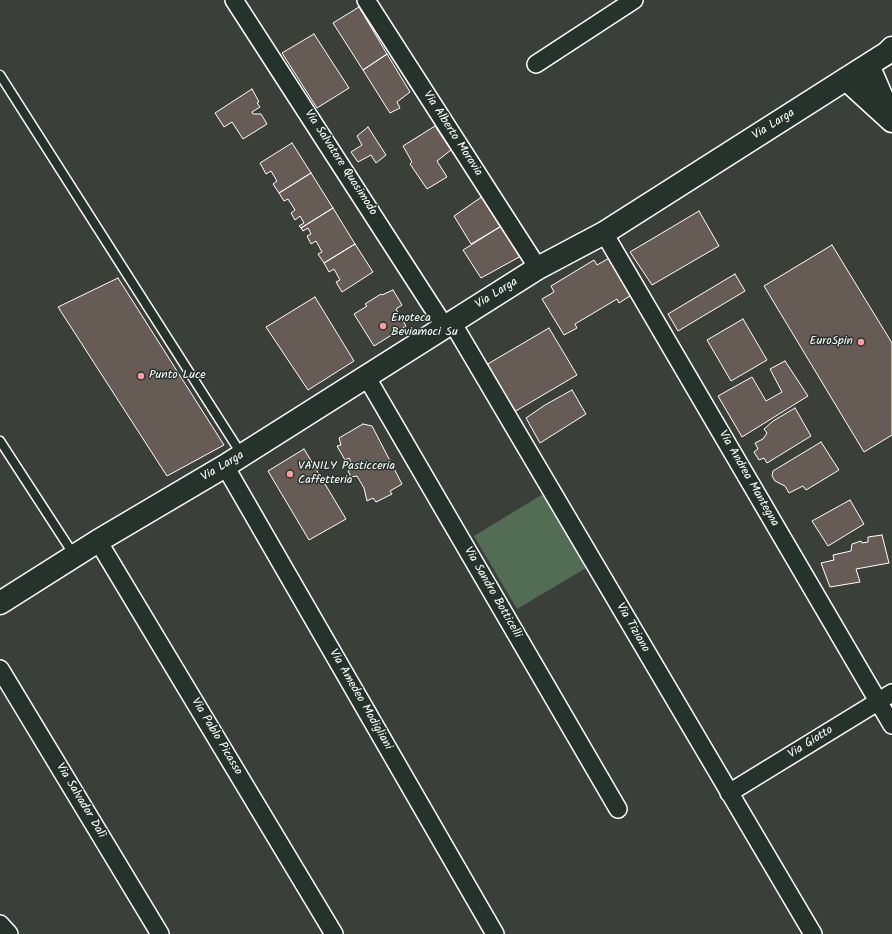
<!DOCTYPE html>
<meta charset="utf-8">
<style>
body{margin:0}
canvas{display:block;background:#3a3f39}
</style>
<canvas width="892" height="934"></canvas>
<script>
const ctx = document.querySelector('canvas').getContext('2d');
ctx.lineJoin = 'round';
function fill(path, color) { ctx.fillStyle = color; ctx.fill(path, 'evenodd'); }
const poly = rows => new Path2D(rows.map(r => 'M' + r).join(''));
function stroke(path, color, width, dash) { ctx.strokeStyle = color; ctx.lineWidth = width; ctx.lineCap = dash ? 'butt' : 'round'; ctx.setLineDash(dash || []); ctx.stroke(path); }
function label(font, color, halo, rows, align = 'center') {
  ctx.font = font + ' Kalam,sans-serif'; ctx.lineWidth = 3; ctx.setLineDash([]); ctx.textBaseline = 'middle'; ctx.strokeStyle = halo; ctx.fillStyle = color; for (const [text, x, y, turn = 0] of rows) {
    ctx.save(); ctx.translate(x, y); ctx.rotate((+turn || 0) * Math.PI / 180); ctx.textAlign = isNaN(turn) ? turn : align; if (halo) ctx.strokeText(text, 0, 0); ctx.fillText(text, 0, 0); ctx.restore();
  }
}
fill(poly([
 [543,494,586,568,517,609,474,536]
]), '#526d54');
const building = poly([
 [359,7,387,54,363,70,333,23,359,7],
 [314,34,349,88,317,108,282,53,314,34],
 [387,54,410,92,397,102,400,108,390,113,363,70,387,54],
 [252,89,259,102,257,103,260,107,252,112,253,114,261,114,267,124,243,139,232,122,224,127,215,113,252,89],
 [435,126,451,150,437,161,447,177,427,189,410,164,412,162,403,146,435,126],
 [368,127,386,155,376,163,371,155,358,162,351,152,362,145,357,136,368,127],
 [292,143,311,173,279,193,273,184,277,181,271,171,266,174,260,163,292,143],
 [311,173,333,208,301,228,299,226,304,223,300,216,295,220,291,213,295,210,288,199,284,201,279,193,311,173],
 [483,196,503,225,471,244,454,216,483,196],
 [333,208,355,244,324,263,318,254,322,252,316,241,311,244,307,236,311,234,308,228,303,231,301,228,333,208],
 [699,211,719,246,652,285,630,252,699,211],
 [503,225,521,256,481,278,463,250,503,225],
 [355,244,373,272,342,292,336,282,340,280,334,269,329,272,324,263,355,244],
 [832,245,892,343,892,435,864,452,764,286,832,245],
 [611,257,633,294,619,303,617,299,575,324,577,328,564,335,542,299,554,292,551,286,594,260,597,265,611,257],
 [735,274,745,291,678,331,668,314,735,274],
 [118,278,224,445,167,476,58,307,118,278],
 [393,290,402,305,396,309,406,326,374,346,354,314,367,306,365,304,381,294,382,295,393,290],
 [315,297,354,361,308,390,266,327,315,297],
 [743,319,767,360,731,381,707,340,743,319],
 [549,328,577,375,514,412,486,365,549,328],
 [785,361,808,396,742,437,718,396,752,377,766,401,782,392,770,369,785,361],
 [572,390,586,414,540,443,526,418,545,405,572,390],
 [795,408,811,436,767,463,764,458,759,460,754,452,758,449,755,443,763,439,767,433,764,429,773,421,795,408],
 [363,424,372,426,402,484,390,491,392,494,376,502,373,498,367,501,364,488,357,476,351,477,348,471,354,468,349,458,345,460,337,446,341,445,339,438,363,424],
 [821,442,839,470,806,490,803,486,789,493,785,486,775,481,772,476,773,471,821,442],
 [304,449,346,519,309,540,268,471,304,449],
 [850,500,864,524,828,546,812,521,850,500],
 [882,535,889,563,856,569,860,582,830,587,821,563,834,560,833,555,851,551,852,544,861,541,862,543,868,542,868,537,882,535]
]);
fill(building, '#675b56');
stroke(building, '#fff', 1);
const lane = poly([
 [0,75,242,455],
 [0,441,74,555]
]);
const street = poly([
 [234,0,445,327],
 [366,0,538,268],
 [536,64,634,0],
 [604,233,892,725],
 [452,322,813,934],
 [366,376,618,809],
 [225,466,495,934],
 [98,541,334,934],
 [0,669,160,934],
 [729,793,892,693],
 [0,924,9,934]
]);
const secondary = poly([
 [868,65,889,114],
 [846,79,892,121],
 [0,603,98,541,225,466,538,268,604,233,846,79,887,53,892,48]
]);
stroke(lane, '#fff', 11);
stroke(street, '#fff', 20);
stroke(secondary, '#fff', 25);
stroke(lane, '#26332d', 8);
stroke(street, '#26332d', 17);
stroke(secondary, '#26332d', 22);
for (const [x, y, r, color] of [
 [383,326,4,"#ff9aa2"],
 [861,342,4,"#ff9aa2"],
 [141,376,4,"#ff9aa2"],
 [290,474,4,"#ff9aa2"]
]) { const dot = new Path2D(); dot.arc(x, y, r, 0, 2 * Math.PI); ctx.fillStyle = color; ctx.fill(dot); stroke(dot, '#26332d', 1.5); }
label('12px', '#fff', '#26332d', [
 ["Via Larga",774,125,-32],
 ["Via Alberto Moravia",452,134,57],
 ["Via Salvatore Quasimodo",340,163,57],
 ["Via Larga",497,294,-32],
 ["Via Larga",223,467,-31],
 ["Via Andrea Mantegna",748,479,60],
 ["Via Sandro Botticelli",492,593,60],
 ["Via Tiziano",632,628,60],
 ["Via Amedeo Modigliani",360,700,60],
 ["Via Pablo Picasso",216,737,59],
 ["Via Giotto",811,743,-32],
 ["Via Salvador Dalì",80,801,59]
]);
label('12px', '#fff', '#26332d', [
 ["Enoteca",391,319],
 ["Beviamoci Su",391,333],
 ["EuroSpin",853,342,"right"],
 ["Punto Luce",149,376],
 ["VANILY Pasticceria",298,467],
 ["Caffetteria",298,481]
], 'left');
</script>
